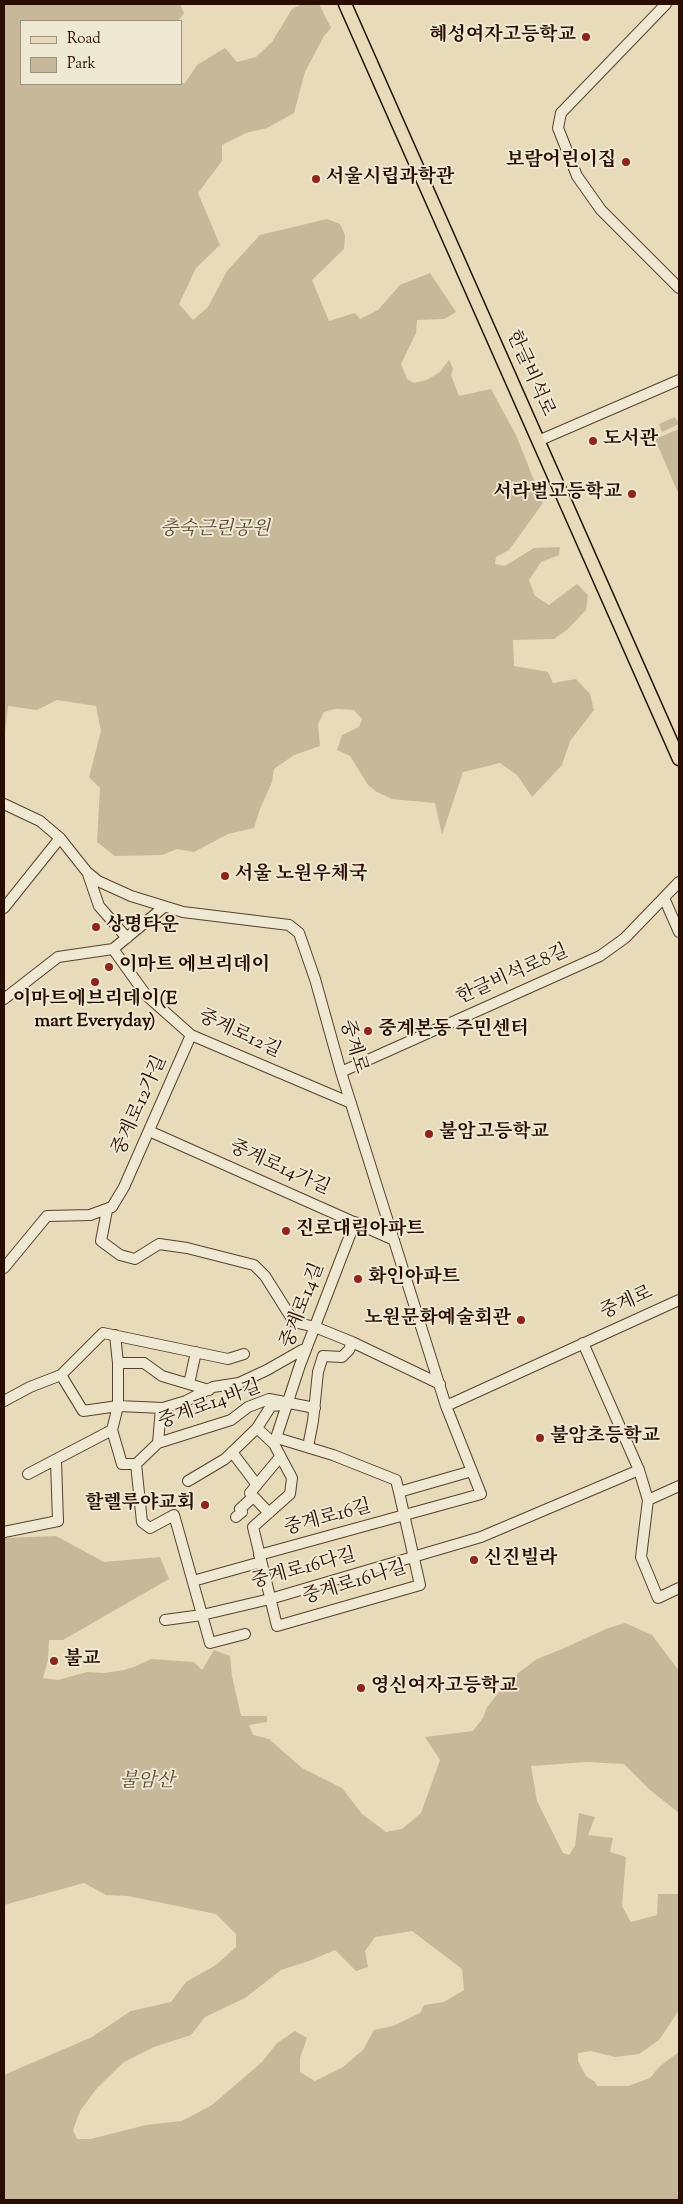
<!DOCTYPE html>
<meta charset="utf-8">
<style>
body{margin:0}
#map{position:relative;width:683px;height:2204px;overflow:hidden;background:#e7dbba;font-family:"Sorts Mill Goudy",serif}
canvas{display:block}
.frame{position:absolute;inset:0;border:5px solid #290e00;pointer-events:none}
.legend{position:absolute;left:20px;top:20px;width:162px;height:65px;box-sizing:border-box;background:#efe8d2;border:1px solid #a0917e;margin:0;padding:6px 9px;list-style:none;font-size:15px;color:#290e00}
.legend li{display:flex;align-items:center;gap:10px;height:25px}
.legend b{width:25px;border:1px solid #a0917e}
</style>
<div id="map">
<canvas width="683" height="2204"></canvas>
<div class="frame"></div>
<ul class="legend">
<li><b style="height:6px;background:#e7dbba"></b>Road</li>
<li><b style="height:14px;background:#c7b89a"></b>Park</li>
</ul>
</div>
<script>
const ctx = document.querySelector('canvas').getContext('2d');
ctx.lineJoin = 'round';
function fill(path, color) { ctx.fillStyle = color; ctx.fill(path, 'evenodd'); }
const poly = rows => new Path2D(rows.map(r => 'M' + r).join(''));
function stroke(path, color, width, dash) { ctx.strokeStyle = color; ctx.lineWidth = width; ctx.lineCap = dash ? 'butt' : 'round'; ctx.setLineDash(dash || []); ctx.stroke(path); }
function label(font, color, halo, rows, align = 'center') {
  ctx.font = font + ' "Sorts Mill Goudy","Noto Serif KR",serif'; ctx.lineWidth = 4; ctx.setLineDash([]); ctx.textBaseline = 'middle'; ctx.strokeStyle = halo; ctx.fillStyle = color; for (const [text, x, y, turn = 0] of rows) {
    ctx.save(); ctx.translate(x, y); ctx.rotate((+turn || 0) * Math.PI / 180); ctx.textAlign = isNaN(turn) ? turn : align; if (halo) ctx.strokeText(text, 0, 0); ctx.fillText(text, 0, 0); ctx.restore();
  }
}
fill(poly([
 [4,4,180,4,184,13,178,21,21,21,21,84,165,85,185,83,197,65,225,48,237,62,256,57,272,42,292,9,302,4,319,4,331,28,324,36,305,72,294,113,267,128,246,133,222,145,222,161,198,193,220,245,196,268,179,304,193,320,208,307,227,271,260,235,327,219,340,224,345,235,344,249,312,280,329,321,355,313,360,319,378,310,400,285,430,273,456,312,444,319,417,320,416,333,401,364,407,379,414,383,427,380,440,372,449,360,453,369,451,375,459,396,491,389,516,435,543,503,509,550,496,557,495,564,505,566,534,548,560,547,559,555,541,562,529,580,535,596,549,605,577,584,588,595,586,610,568,629,554,639,513,640,514,666,548,672,553,683,576,679,590,694,594,710,570,741,562,765,532,797,517,775,500,763,463,772,442,835,435,803,392,799,377,792,368,785,350,756,337,750,342,735,359,727,362,719,354,710,335,709,324,712,318,724,320,746,294,755,274,769,272,782,260,809,254,828,228,834,194,852,177,849,162,855,115,856,97,842,100,788,89,777,101,731,96,706,57,700,37,710,8,706,4,741],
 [675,417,679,424,662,432,659,424],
 [679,429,679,495,655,439],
 [56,1536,104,1562,160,1557,169,1579,63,1640,49,1640,48,1660,43,1678,58,1680,87,1672,104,1673,124,1670,134,1667,151,1659,194,1662,202,1670,214,1650,230,1656,232,1676,241,1716,267,1716,267,1722,249,1725,253,1735,269,1739,302,1768,342,1788,362,1814,386,1832,402,1829,421,1813,440,1760,425,1737,473,1731,483,1718,487,1707,499,1692,511,1684,518,1673,537,1659,560,1650,606,1629,625,1623,652,1635,679,1671,679,1813,650,1790,624,1764,587,1762,531,1766,537,1801,563,1853,569,1855,575,1846,579,1813,595,1817,588,1835,613,1838,610,1852,626,1857,622,1906,631,1922,657,1915,658,1894,678,1894,679,1892,679,2010,659,2040,639,2054,615,2057,591,2051,578,2053,578,2061,586,2076,595,2082,597,2086,628,2086,650,2078,660,2066,679,2052,679,2200,4,2200,4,2075,92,2037,131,2011,171,2002,186,1982,216,1965,236,1947,236,1934,216,1914,128,1896,106,1895,84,1883,4,1905,4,1538],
 [412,1931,462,1969,464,1990,444,2002,424,2005,420,2013,393,2026,374,2030,363,2050,343,2067,315,2081,300,2072,300,2058,307,2038,295,2031,277,2043,262,2062,212,2105,182,2121,146,2125,91,2139,77,2139,73,2130,80,2111,97,2088,124,2062,154,2047,191,2035,205,2017,245,1998,281,1970,309,1961,335,1950,356,1971,368,1967,365,1951,375,1937]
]), '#c7b89a');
const minor = poly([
 [666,4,561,113,558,128,577,176,601,210,679,288],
 [538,441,679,380],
 [4,804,40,821,60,838,87,872,98,881,131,896,183,912,289,925,299,933,315,979,341,1072,446,1406,679,1300],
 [88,874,99,906,127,938],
 [664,898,679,932],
 [4,908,60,838],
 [113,949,146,995,191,1035,351,1103],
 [4,999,58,957,113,949,164,907],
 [341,1072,600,956,625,938,679,882],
 [149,1131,394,1240],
 [107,1210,101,1241,120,1255,135,1259,159,1244,187,1248,254,1265,265,1276,294,1322,315,1327,352,1342,440,1384],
 [355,1222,300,1365,274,1444,292,1478,290,1494,253,1527,277,1626,420,1585,399,1492],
 [4,1268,47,1216,90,1215,112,1207,124,1187,191,1035],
 [118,1363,144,1363,162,1376,209,1390],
 [61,1375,83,1411,118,1406,118,1363,115,1335],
 [189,1384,196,1352],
 [4,1401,30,1387,61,1375,103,1333,228,1359,244,1354],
 [257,1428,274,1444],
 [277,1438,333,1455,396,1480,399,1492,472,1471],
 [158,1443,161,1408],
 [308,1447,313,1421,318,1372,323,1356,342,1357,349,1350,352,1342],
 [232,1452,257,1485],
 [136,1464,122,1464,112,1430,118,1406,163,1408,186,1401,213,1387,239,1383,267,1370,302,1350,306,1349],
 [639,1470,648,1500,641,1557,658,1598,679,1588],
 [28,1474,112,1430],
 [188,1481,225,1459,257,1428,271,1406,282,1405],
 [648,1500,679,1486],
 [269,1513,250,1493,280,1457],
 [236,1517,242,1512,240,1509,253,1497],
 [4,1532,58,1521,56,1461],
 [259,1555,481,1494,446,1406],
 [193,1581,261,1562],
 [165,1620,202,1615,270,1599,481,1537,639,1470,583,1343],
 [245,1634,210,1643,174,1515,150,1528,142,1522,136,1464,158,1443,231,1420,248,1407,269,1399,315,1408]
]);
const major = poly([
 [345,4,679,759]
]);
stroke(minor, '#58412e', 12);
stroke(major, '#290e00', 15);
stroke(minor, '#efe8d2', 10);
stroke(major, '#e7dbba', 12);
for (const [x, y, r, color] of [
 [586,37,5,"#8f2418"],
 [626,162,5,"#8f2418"],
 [316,179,5,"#8f2418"],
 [593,441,5,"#8f2418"],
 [632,494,5,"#8f2418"],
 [225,876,5,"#8f2418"],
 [96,927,5,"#8f2418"],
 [109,967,5,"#8f2418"],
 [95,982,5,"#8f2418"],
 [368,1031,5,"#8f2418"],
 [429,1134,5,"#8f2418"],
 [286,1231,5,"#8f2418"],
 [358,1279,5,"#8f2418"],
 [521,1320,5,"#8f2418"],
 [540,1438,5,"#8f2418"],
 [205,1505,5,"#8f2418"],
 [474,1560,5,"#8f2418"],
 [54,1661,5,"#8f2418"],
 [361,1688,5,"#8f2418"]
]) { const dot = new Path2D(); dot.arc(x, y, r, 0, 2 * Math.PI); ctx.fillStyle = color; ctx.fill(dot); stroke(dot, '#efe8d2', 2); }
label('bold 19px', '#290e00', '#efe8d2', [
 ["혜성여자고등학교",576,37,"right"],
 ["보람어린이집",616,162,"right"],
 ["서울시립과학관",326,179],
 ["도서관",603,441],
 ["서라벌고등학교",622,494,"right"],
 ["서울 노원우체국",235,876],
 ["상명타운",106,927],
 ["이마트 에브리데이",119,967],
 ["이마트에브리데이(E",95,1001,"center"],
 ["mart Everyday)",95,1023,"center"],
 ["중계본동 주민센터",378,1031],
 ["불암고등학교",439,1134],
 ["진로대림아파트",296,1231],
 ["화인아파트",368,1279],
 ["노원문화예술회관",511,1320,"right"],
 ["불암초등학교",550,1438],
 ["할렐루야교회",195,1505,"right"],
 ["신진빌라",484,1560],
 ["불교",64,1661],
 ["영신여자고등학교",371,1688]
], 'left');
label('19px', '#290e00', '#efe8d2', [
 ["한글비석로",529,374,66],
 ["한글비석로8길",513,976,-24],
 ["중계로12길",239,1035,25],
 ["중계로",352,1047,73],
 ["중계로12가길",141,1106,-66],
 ["중계로14가길",279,1169,24],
 ["중계로",627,1304,-24],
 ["중계로14길",304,1306,-69],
 ["중계로14바길",210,1406,-20],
 ["중계로16길",328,1519,-15],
 ["중계로16다길",304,1570,-15],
 ["중계로16나길",355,1584,-17]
]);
label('italic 19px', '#604a36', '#efe8d2', [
 ["충숙근린공원",215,531],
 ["불암산",147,1783]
]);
</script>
